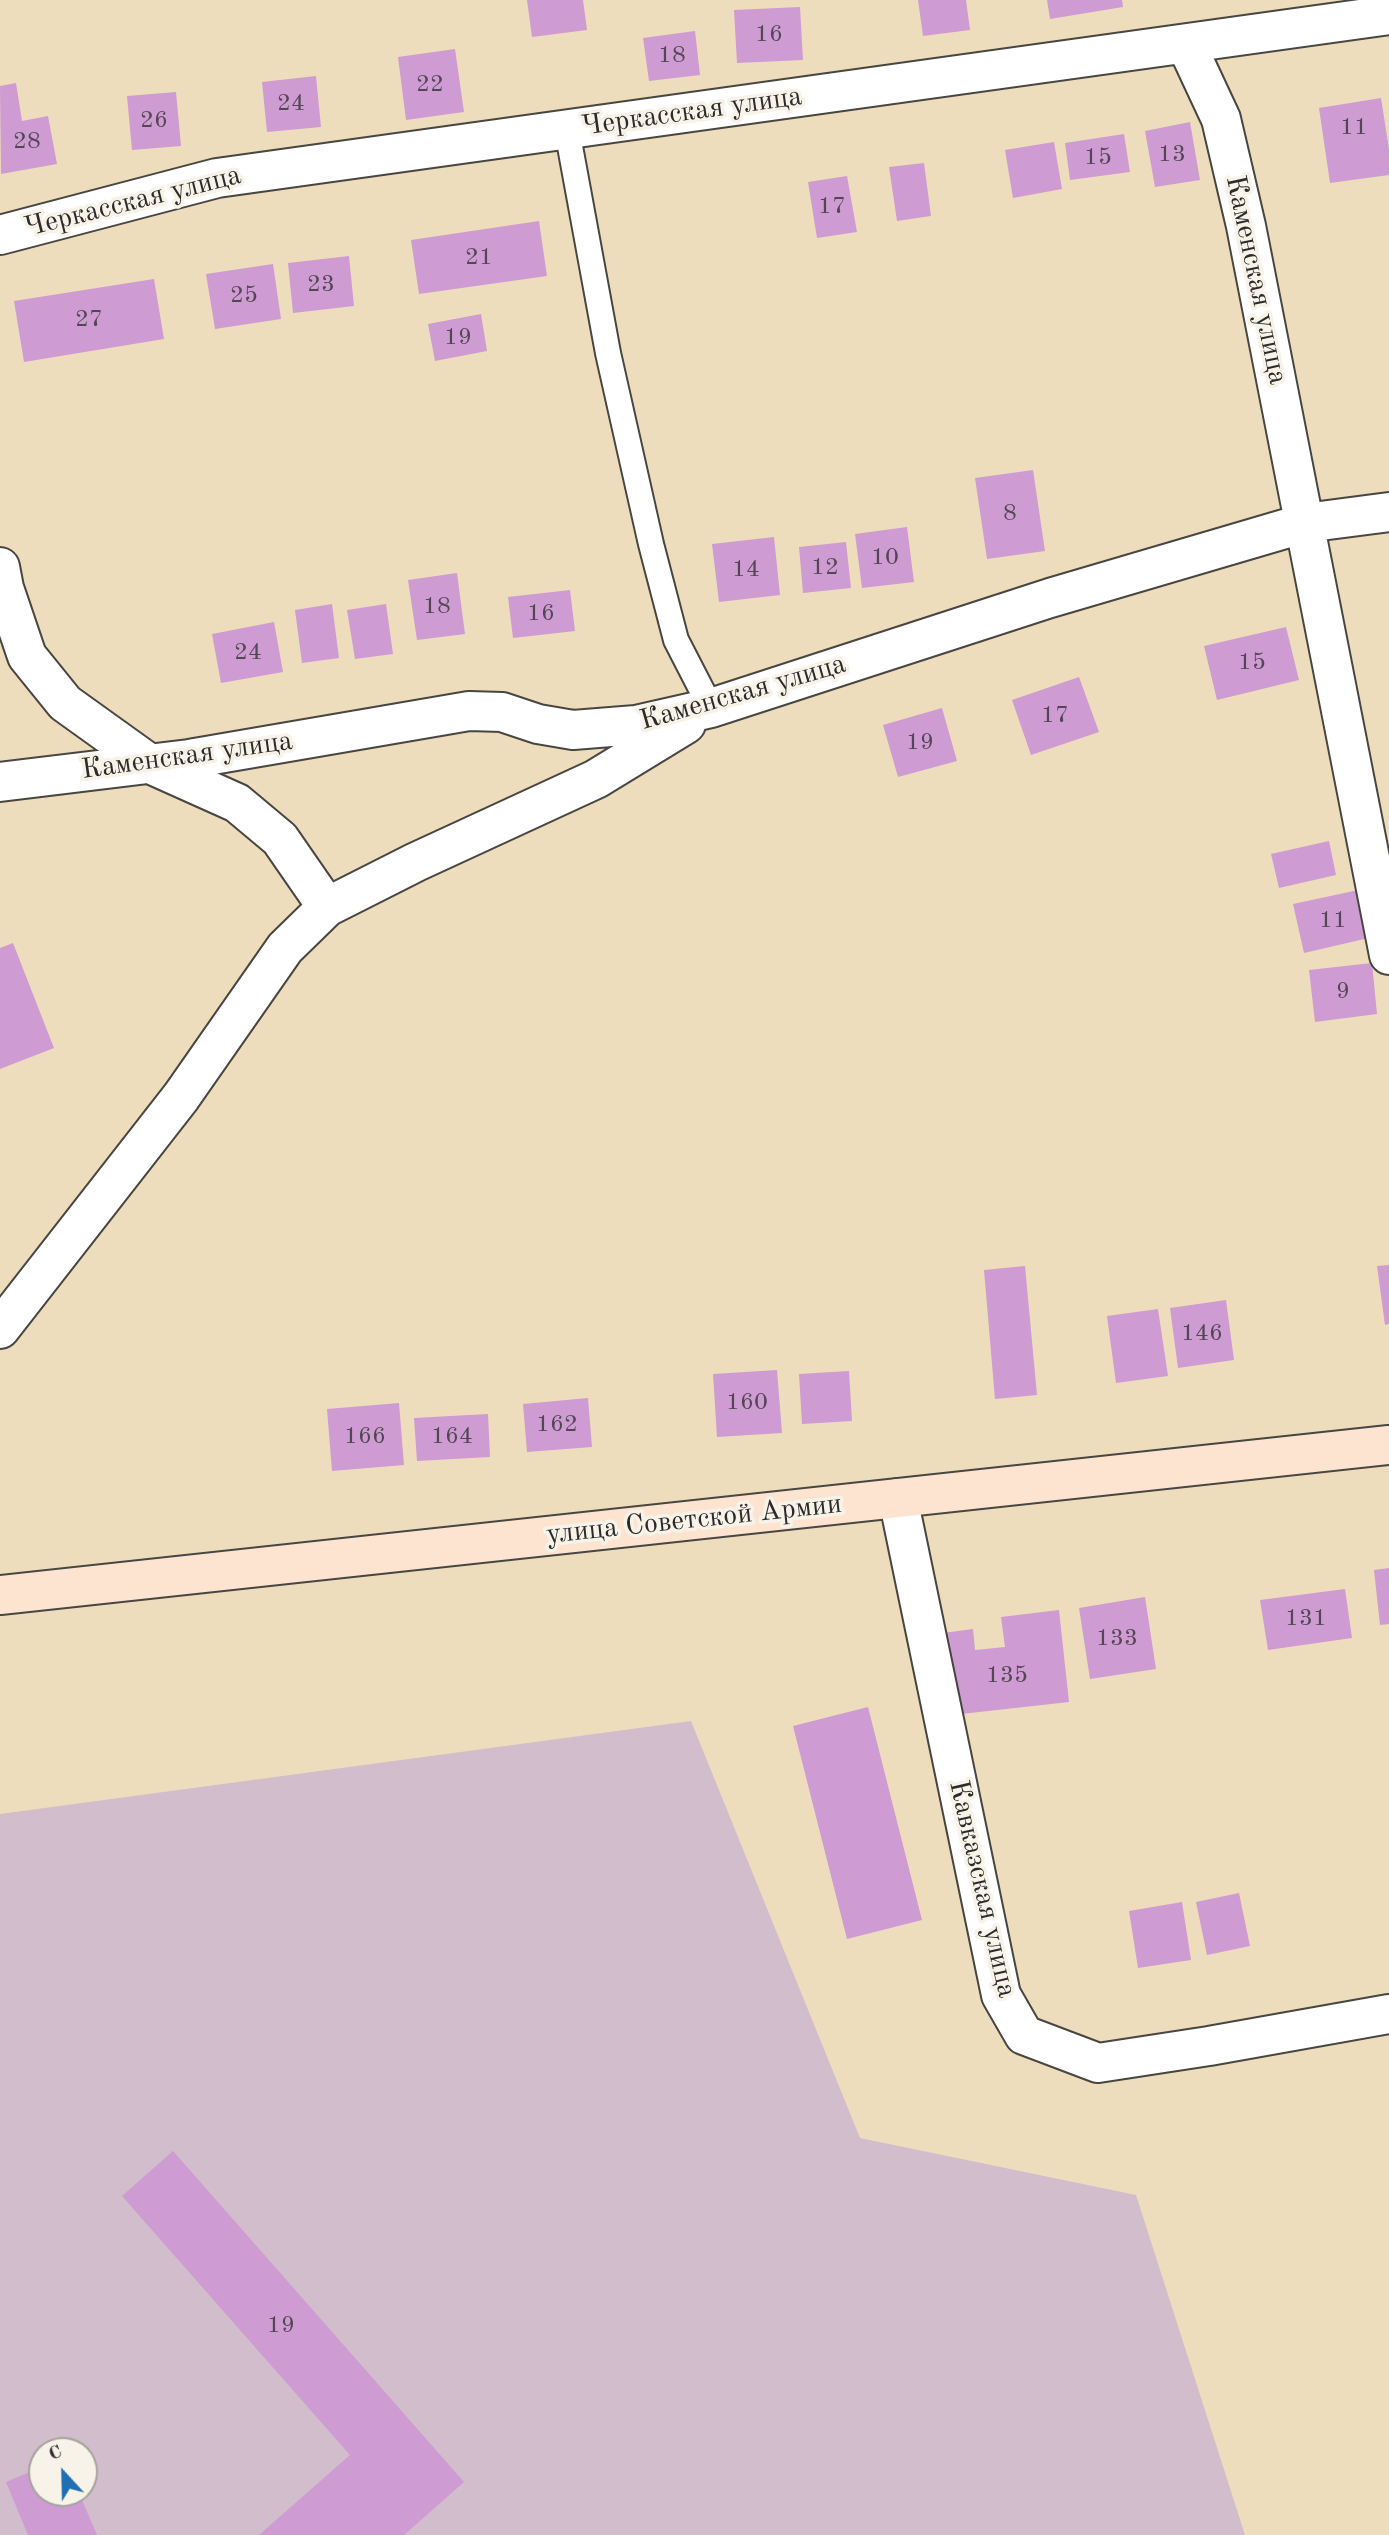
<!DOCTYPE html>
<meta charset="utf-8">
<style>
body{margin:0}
#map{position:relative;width:1389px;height:2535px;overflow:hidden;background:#eeddbc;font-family:"Old Standard TT",serif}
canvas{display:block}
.north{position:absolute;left:28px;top:2437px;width:70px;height:70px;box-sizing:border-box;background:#f7f3e8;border:2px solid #a5a39c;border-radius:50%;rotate:338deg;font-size:19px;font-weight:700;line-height:28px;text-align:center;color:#2b2b2b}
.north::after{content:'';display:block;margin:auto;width:24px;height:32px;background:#1f6fb2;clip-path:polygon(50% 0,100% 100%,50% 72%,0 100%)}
</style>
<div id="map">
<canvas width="1389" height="2535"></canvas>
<div class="north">С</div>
</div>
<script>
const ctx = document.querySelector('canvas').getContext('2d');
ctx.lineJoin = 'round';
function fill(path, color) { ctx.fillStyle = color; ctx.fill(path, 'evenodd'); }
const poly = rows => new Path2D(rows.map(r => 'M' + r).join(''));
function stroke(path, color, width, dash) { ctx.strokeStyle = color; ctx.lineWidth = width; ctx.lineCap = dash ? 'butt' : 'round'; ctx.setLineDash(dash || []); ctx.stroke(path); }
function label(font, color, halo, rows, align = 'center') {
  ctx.font = font + ' "Old Standard TT",serif'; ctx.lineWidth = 7; ctx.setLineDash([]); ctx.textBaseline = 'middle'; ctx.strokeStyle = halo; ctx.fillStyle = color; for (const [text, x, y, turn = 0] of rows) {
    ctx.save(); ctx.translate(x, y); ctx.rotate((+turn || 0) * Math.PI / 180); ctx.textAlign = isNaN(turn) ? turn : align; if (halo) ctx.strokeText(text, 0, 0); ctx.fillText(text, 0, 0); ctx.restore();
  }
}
fill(poly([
 [691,1721,860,2138,1136,2195,1245,2535,0,2535,0,1814],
 [42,2451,84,2451,84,2493,42,2493]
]), '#d1bdcb');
fill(poly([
 [527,0,583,0,587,30,532,37],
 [918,0,966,0,970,30,923,36],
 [1047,0,1122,0,1123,7,1050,19],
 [800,7,803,60,737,63,734,10],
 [695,31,700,75,649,81,643,38],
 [455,49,464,112,406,120,398,57],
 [316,76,321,127,267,132,262,82],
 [16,83,22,121,48,116,57,164,1,174,0,86],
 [176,92,181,146,132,150,127,96],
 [1381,98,1389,149,1389,175,1330,183,1319,108],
 [1190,122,1200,180,1155,187,1145,131],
 [1124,134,1130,172,1070,180,1065,143],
 [1054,142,1062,189,1013,198,1005,150],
 [924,163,931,216,897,221,889,167],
 [847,176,857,232,817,238,808,182],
 [539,221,547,276,419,294,411,240],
 [349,256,354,306,293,313,288,263],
 [273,264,281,319,215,329,206,274],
 [154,279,164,339,24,362,14,301],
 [481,314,487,351,435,361,428,324],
 [1033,470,1045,551,987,559,975,478],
 [907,527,914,582,862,588,855,534],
 [774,537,780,595,719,602,712,544],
 [846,542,851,588,803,593,799,547],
 [457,573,465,634,417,640,408,580],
 [570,590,575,631,513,638,508,597],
 [332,604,339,658,302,663,295,610],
 [386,604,393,654,355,659,347,610],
 [274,622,283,672,221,683,212,634],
 [1286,627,1299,680,1217,700,1204,646],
 [1079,677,1099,732,1031,755,1012,700],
 [942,708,957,761,898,777,883,725],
 [1329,841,1336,875,1279,888,1271,854],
 [1363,889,1373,937,1304,953,1293,904],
 [13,943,54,1048,0,1069,0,948],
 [1372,963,1377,1014,1315,1022,1309,970],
 [1389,1265,1389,1324,1385,1325,1377,1266],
 [1025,1266,1037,1395,995,1399,984,1270],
 [1226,1300,1234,1360,1178,1368,1170,1308],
 [1158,1309,1168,1376,1116,1383,1107,1316],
 [777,1370,782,1433,717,1437,713,1374],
 [849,1371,852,1421,802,1424,799,1374],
 [588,1398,592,1447,527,1452,523,1404],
 [399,1403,404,1465,332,1471,327,1409],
 [488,1414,490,1457,417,1461,414,1418],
 [1389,1568,1389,1624,1380,1625,1374,1570],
 [1345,1589,1352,1638,1268,1650,1260,1600],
 [1145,1597,1156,1669,1090,1679,1079,1608],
 [1059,1610,1069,1702,952,1715,943,1633,973,1629,975,1650,1005,1647,1001,1617],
 [868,1707,922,1920,847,1939,793,1726],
 [1239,1893,1250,1946,1207,1955,1196,1902],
 [1182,1902,1191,1960,1138,1968,1129,1911],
 [173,2151,464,2482,404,2535,259,2535,350,2455,122,2196],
 [42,2467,42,2493,79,2493,97,2535,28,2535,6,2482]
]), '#ce9bd3');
const service = poly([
 [567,130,608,353,651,544,676,640,711,708]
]);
const minor = poly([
 [1186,44,1221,119,1246,226,1389,955],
 [0,235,217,178,1389,15],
 [0,567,4,588,27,656,65,703,150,764,237,803,280,839,327,907],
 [0,782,189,759,469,711,502,712,538,724,573,730,636,725,711,708,1050,598,1305,523,1389,512],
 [0,1329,181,1097,285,948,327,907,416,862,596,779,686,724],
 [898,1498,1001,1995,1024,2035,1098,2063,1209,2046,1389,2014]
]);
const secondary = poly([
 [0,1595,1389,1445]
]);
stroke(service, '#484641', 28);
stroke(minor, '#484641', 42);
stroke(secondary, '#484641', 42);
stroke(service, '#fff', 24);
stroke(minor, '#fff', 38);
stroke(secondary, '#fde4d1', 38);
label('24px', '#544755', null, [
 ["16",769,35],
 ["18",672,56],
 ["22",430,85],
 ["24",291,104],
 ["26",154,121],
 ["11",1354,128],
 ["28",27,142],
 ["13",1172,155],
 ["15",1098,158],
 ["17",832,207],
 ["21",479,258],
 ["23",321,285],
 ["25",244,296],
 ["27",89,320],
 ["19",458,338],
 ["8",1010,514],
 ["10",885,558],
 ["12",825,568],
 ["14",746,570],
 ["18",437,607],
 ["16",541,614],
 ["24",248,653],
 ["15",1252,663],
 ["17",1055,716],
 ["19",920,743],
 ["11",1333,921],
 ["9",1343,992],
 ["146",1202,1334],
 ["160",747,1403],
 ["162",557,1425],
 ["166",365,1437],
 ["164",452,1437],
 ["131",1306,1619],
 ["133",1117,1639],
 ["135",1007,1676],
 ["19",281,2326]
]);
label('28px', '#2b2b2b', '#f7f3e8', [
 ["Черкасская улица",692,112,-8],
 ["Черкасская улица",133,202,-14],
 ["Каменская улица",1256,280,78],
 ["Каменская улица",743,693,-16],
 ["Каменская улица",187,756,-8],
 ["улица Советской Армии",694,1520,-6],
 ["Кавказская улица",982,1889,77]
]);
</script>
